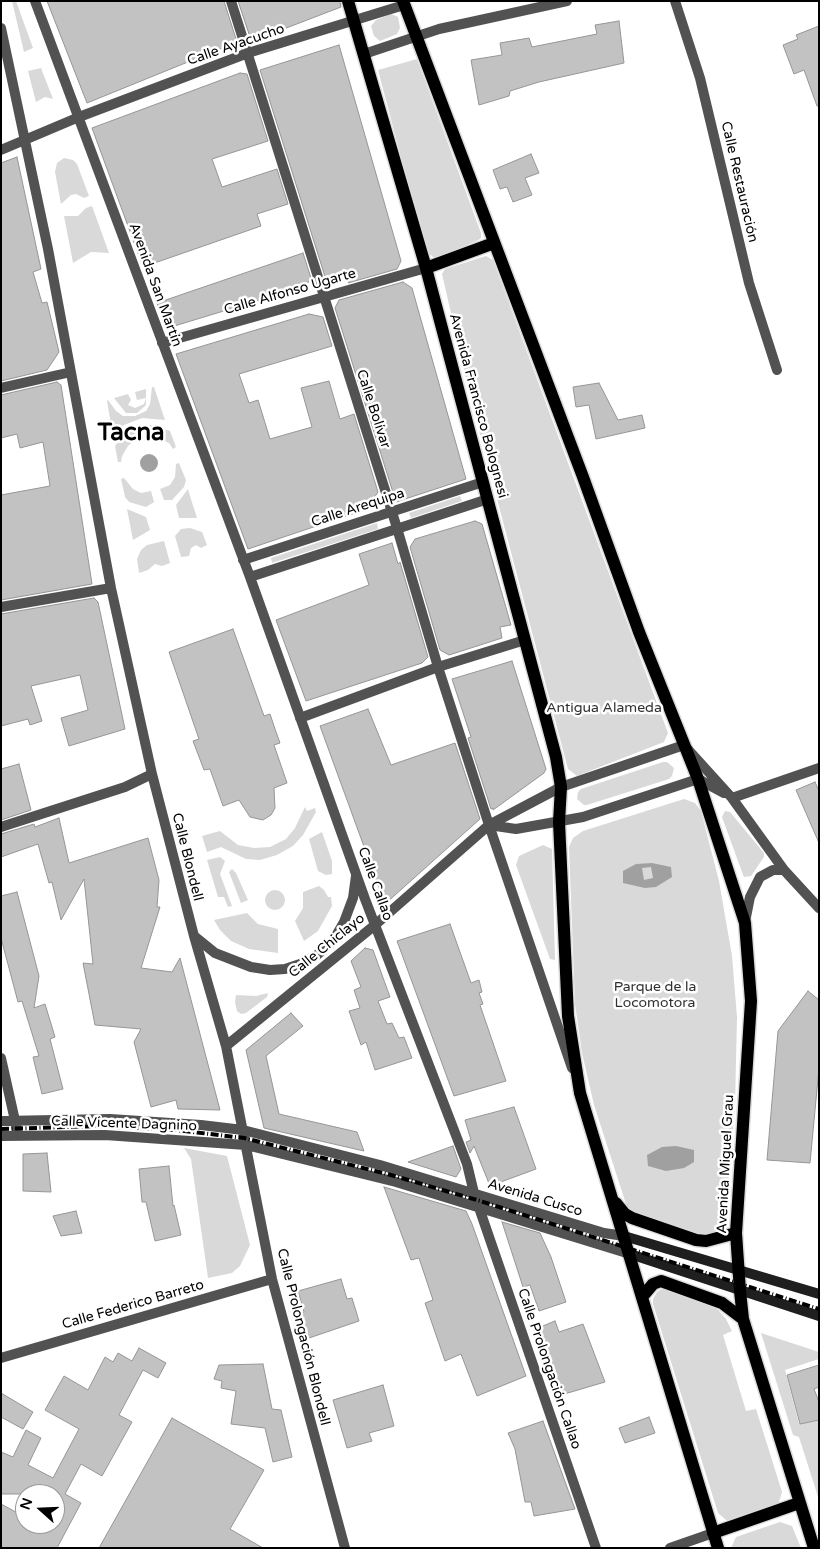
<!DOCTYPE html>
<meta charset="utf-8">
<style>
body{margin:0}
#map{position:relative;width:820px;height:1549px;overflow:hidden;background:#fff;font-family:"Varela Round",sans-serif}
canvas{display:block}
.frame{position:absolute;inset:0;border:2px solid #000;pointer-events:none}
.north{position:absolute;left:15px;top:1484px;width:50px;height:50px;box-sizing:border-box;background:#fff;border:1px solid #999;border-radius:50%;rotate:290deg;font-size:14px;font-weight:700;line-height:20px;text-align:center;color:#000}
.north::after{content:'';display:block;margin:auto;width:18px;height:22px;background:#000;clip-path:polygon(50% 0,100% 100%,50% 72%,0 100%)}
</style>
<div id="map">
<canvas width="820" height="1549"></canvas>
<div class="frame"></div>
<div class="north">N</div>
</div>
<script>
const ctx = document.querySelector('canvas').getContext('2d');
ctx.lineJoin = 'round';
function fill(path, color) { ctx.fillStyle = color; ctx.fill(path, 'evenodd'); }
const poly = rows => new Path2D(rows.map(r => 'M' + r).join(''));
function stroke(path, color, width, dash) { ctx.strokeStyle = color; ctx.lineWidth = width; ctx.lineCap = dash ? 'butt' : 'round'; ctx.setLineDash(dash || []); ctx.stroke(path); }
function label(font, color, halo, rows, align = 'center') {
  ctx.font = font + ' "Varela Round",sans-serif'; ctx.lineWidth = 5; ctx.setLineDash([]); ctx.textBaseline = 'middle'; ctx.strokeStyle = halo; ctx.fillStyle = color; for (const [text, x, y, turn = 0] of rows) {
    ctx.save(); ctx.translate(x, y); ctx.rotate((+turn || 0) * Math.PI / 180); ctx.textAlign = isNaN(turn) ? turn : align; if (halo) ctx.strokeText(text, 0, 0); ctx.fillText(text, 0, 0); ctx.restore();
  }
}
fill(poly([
 [12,1,16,1,33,48,24,52],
 [391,14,398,17,400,28,397,34,380,41,374,36,371,26,376,20],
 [417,59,481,233,481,238,477,241,435,258,426,252,378,70],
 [41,68,53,99,45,97,36,102,28,71],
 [64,158,73,160,77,164,89,196,84,198,76,194,71,195,61,204,55,172,57,163],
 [92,206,109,253,91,252,73,263,64,216,78,216,86,208],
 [486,256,493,260,668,733,664,742,577,776,568,769,471,400,442,274,445,269],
 [152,387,154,387,165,420,142,418,124,425,113,436,107,401,108,400,116,411,123,416,135,416,146,411,150,404],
 [146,389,146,405,137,413,126,413,114,398,128,394,131,400,128,405,135,408,144,404,146,398,137,400,135,392],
 [152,425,170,431,176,447,173,449,169,443,159,438,147,436,144,426],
 [135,428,137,438,128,446,122,456,121,462,118,462,115,446,127,431],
 [179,463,186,480,184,487,172,500,164,500,160,489,170,485,175,477,176,464],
 [124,478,133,489,141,493,151,491,154,502,146,507,129,502,125,497,121,479],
 [188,489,190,496,197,518,179,518,176,505],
 [460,496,462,501,411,518,409,513],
 [127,509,146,517,150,530,133,540],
 [377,523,378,529,272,563,271,558],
 [190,528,202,532,207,545,201,548,196,545,191,548,189,556,181,557,175,536,181,529],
 [164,541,170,563,162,566,155,564,148,570,139,573,137,559,141,550,147,545],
 [663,762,667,762,674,768,672,776,669,779,587,805,584,805,577,799,578,792,581,789],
 [684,799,695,803,701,811,719,881,732,956,737,1017,735,1105,725,1218,716,1233,703,1236,633,1212,627,1207,594,1105,582,1053,575,1004,569,847,573,838,583,831],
 [305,807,307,811,315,808,316,812,303,835,293,846,277,855,260,860,246,859,221,847,207,852,202,836,220,831,238,845,254,848,270,847,286,839,295,828],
 [725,811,730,812,764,853,764,857,751,876,744,877,742,872,722,817],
 [322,832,332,861,332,874,326,875,318,871,309,839],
 [543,845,552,849,555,960,550,959,516,865,519,856],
 [220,857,225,861,220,874,232,906,228,907,224,897,218,897,207,860],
 [232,869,236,873,248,900,241,903,229,872],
 [319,886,324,890,328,897,331,897,332,906,318,931,304,941,295,921,303,908,303,892],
 '265 900a10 10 0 1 1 20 0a10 10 0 1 1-20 0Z',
 [247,913,258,924,278,929,278,953,249,949,231,941,220,930,214,920],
 [268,993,267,997,246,1013,241,1014,237,1011,235,1002,236,995,256,996],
 [184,1148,227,1156,250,1245,240,1266,232,1273,208,1278,191,1159],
 [665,1287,713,1304,726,1319,732,1331,723,1335,746,1411,756,1409,782,1492,778,1505,732,1520,726,1520,718,1513,653,1304,653,1299,657,1292],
 [761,1333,819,1352,819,1359,785,1370,799,1424,819,1420,819,1500,799,1437,793,1435],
 [780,1522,792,1526,801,1548,731,1548,736,1537]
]), '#d9d9d9');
fill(poly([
 '140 463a9 9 0 1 1 18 0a9 9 0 1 1-18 0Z',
 [652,863,671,867,672,877,656,887,645,888,623,883,623,871,636,864],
 [651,867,653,878,644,880,642,868],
 [676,1146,694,1150,694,1162,684,1168,666,1171,648,1166,647,1155,662,1147]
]), '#a0a0a0');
const building = poly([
 [47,1,224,1,237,42,87,103,47,1],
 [238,1,340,1,341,7,255,40,253,35,250,37,238,1],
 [619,21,624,63,539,82,510,91,509,96,479,105,471,60,502,55,500,43,529,38,532,47,597,34,595,25,619,21],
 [819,26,819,106,817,106,804,70,794,74,783,45,798,39,796,35,819,26],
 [339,45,401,261,397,269,348,283,352,276,327,283,260,70,339,45],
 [240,73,247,74,268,141,212,159,222,187,277,169,288,204,257,214,261,226,143,267,92,128,240,73],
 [531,154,539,173,525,178,532,195,513,202,507,187,500,189,493,170,531,154],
 [17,157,41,269,33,272,42,303,47,302,59,352,47,370,1,381,1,163,17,157],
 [303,253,311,278,306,286,171,327,165,324,157,303,303,253],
 [403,282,412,288,466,479,396,502,335,308,339,300,403,282],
 [309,314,323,317,332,346,239,374,249,403,258,400,270,439,312,427,301,388,329,381,340,419,354,414,378,492,367,509,248,549,176,354,309,314],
 [57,382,61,385,92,584,1,600,1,495,50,486,43,442,20,448,17,434,1,438,1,395,57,382],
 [599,383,618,420,642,415,645,428,596,439,589,405,576,407,573,387,599,383],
 [475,521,482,524,511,625,500,627,502,638,449,655,440,650,410,547,415,539,475,521],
 [392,543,398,564,400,562,428,657,422,663,306,701,276,620,369,585,359,554,392,543],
 [94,598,98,602,125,729,69,746,61,718,88,710,80,675,31,686,42,721,30,725,28,719,1,726,1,614,94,598],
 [233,629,264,716,270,714,275,729,280,743,274,745,287,783,274,788,275,808,271,815,263,820,250,817,239,800,223,806,210,769,204,770,193,741,199,739,169,652,233,629],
 [512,661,546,769,544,773,493,810,493,808,491,809,468,738,471,737,452,679,512,661],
 [368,709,391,765,455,743,480,819,385,904,320,726,368,709],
 [19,764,31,810,1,820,1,769,19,764],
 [815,782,819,791,819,843,796,790,815,782],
 [59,818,69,863,148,838,159,880,157,907,160,907,141,968,172,972,180,958,220,1110,178,1109,176,1100,151,1107,134,1042,141,1029,95,1025,83,963,93,964,84,879,61,920,52,882,49,883,38,844,1,857,1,834,34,824,35,827,59,818],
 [17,892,39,976,34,1008,45,1004,55,1037,50,1039,63,1089,42,1094,33,1057,39,1056,22,1001,18,1002,1,938,1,896,17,892],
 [450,924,471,983,479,980,482,992,479,993,483,1004,480,1005,506,1081,454,1096,397,941,450,924],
 [365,948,373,950,390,997,378,1001,387,1024,392,1023,399,1038,404,1037,412,1058,375,1070,366,1042,361,1045,349,1011,360,1008,354,990,361,987,351,961,365,948],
 [808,991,819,1000,819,1068,810,1163,767,1160,778,1031,808,991],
 [291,1013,303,1026,266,1056,279,1114,357,1132,364,1151,264,1128,246,1050,291,1013],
 [514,1107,536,1169,490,1186,474,1146,470,1153,466,1142,471,1140,465,1120,514,1107],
 [453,1146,461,1169,456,1177,408,1162,453,1146],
 [47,1153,51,1192,23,1191,23,1154,47,1153],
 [169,1166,173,1206,174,1205,181,1235,155,1241,146,1202,142,1202,139,1169,169,1166],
 [384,1187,466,1211,472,1224,526,1376,477,1396,461,1354,445,1361,425,1303,433,1300,419,1258,411,1260,384,1187],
 [76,1211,82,1233,61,1236,53,1216,76,1211],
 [502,1222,540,1233,551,1257,566,1302,539,1311,530,1285,523,1287,502,1222],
 [341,1279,347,1299,352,1298,359,1321,309,1338,300,1314,304,1312,298,1291,341,1279],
 [555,1321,559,1332,583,1324,605,1382,561,1395,538,1328,555,1321],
 [139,1348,166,1363,158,1378,143,1370,119,1415,132,1422,102,1476,81,1464,65,1494,81,1503,57,1548,1,1548,1,1504,25,1517,25,1524,55,1524,55,1494,1,1494,1,1452,13,1457,26,1430,41,1438,28,1465,53,1478,79,1429,45,1410,64,1376,88,1390,105,1357,113,1362,118,1353,132,1361,139,1348],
 [263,1364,272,1409,281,1410,292,1457,273,1462,265,1428,231,1424,236,1391,221,1388,222,1381,214,1379,219,1365,263,1364],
 [819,1365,819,1387,814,1389,819,1402,819,1420,800,1424,787,1375,819,1365],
 [383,1385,394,1426,369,1433,372,1441,347,1448,333,1400,383,1385],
 [1,1393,33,1412,23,1429,1,1417,1,1393],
 [649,1417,655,1433,625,1443,619,1428,649,1417],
 [172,1418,264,1470,230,1529,263,1548,99,1548,172,1418],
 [543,1421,575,1509,534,1516,531,1502,525,1502,515,1449,508,1433,543,1421]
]);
fill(building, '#c2c2c2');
stroke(building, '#969696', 1);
const primary = poly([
 [348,1,426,268,556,757,561,787,559,822,568,1016,580,1093,718,1548],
 [403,1,583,477,639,632,698,779,745,923,751,1001,736,1233,740,1291,743,1319,814,1548],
 [426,268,494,243],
 [616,1203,625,1214,632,1218,696,1240,706,1241,736,1233],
 [642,1297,653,1284,661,1281,722,1303,743,1319],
 [713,1533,799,1503]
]);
stroke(primary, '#dbdbdb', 15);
stroke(poly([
 [35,1,250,577,365,899,467,1164,474,1193,596,1548],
 [231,1,397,528,438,667,489,825,572,1068],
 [675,1,700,78,749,283,777,370],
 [1,28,48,249,111,588,152,774,194,936,226,1046,272,1279,345,1548],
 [1,150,79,117,248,53,404,5],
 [162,343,426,268],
 [1,388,71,372],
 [243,560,483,482],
 [250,577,488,499],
 [1,607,111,588],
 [300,718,438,667,525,640],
 [732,798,819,768],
 [489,825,516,829,583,817,698,779,724,793],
 [1,827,125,787,152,774],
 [745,922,750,897,760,877,773,870,784,870],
 [194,936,215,953,251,967,270,970,285,969,300,964,317,955,333,941,344,922,353,898,356,876],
 [226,1046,375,925,489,825,561,787,684,745,732,798,784,870,819,908],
 [1,1058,18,1134],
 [1,1121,110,1119,201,1125,243,1130,380,1165,604,1233,624,1236],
 [1,1136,105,1135,246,1145,396,1182,630,1254],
 [1,1358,272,1279],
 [670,1548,713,1533]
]), '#525252', 10);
stroke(poly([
 [364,54,439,29,567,1]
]), '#525252', 10);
stroke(poly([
 [624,1236,819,1294],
 [630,1254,819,1316]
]), '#1f1f1f', 10);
stroke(primary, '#000', 12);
stroke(poly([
 [1,1129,98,1126,176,1130,244,1138,391,1175,477,1200,819,1309]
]), '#000', 4, [8, 2.5, 1, 2.5]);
label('14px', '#000', '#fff', [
 ["Calle Ayacucho",236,45,-19],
 ["Calle Restauración",739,182,77],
 ["Avenida San Martín",155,285,70],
 ["Calle Alfonso Ugarte",290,292,-16],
 ["Avenida Francisco Bolognesi",478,406,75],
 ["Calle Bolívar",373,409,72],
 ["Calle Arequipa",358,508,-18],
 ["Calle Blondell",187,857,76],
 ["Calle Callao",375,884,70],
 ["Calle Chiclayo",327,946,-39],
 ["Calle Vicente Dagnino",124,1124,2],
 ["Avenida Miguel Grau",726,1164,-87],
 ["Avenida Cusco",535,1198,17],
 ["Calle Federico Barreto",133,1305,-16],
 ["Calle Prolongación Blondell",303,1337,76],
 ["Calle Prolongación Callao",549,1369,71]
]);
label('14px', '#303030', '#fff', [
 ["Antigua Alameda",604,708],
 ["Parque de la",655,987],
 ["Locomotora",655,1003]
]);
label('bold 24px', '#000', '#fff', [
 ["Tacna",131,434]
]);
</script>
